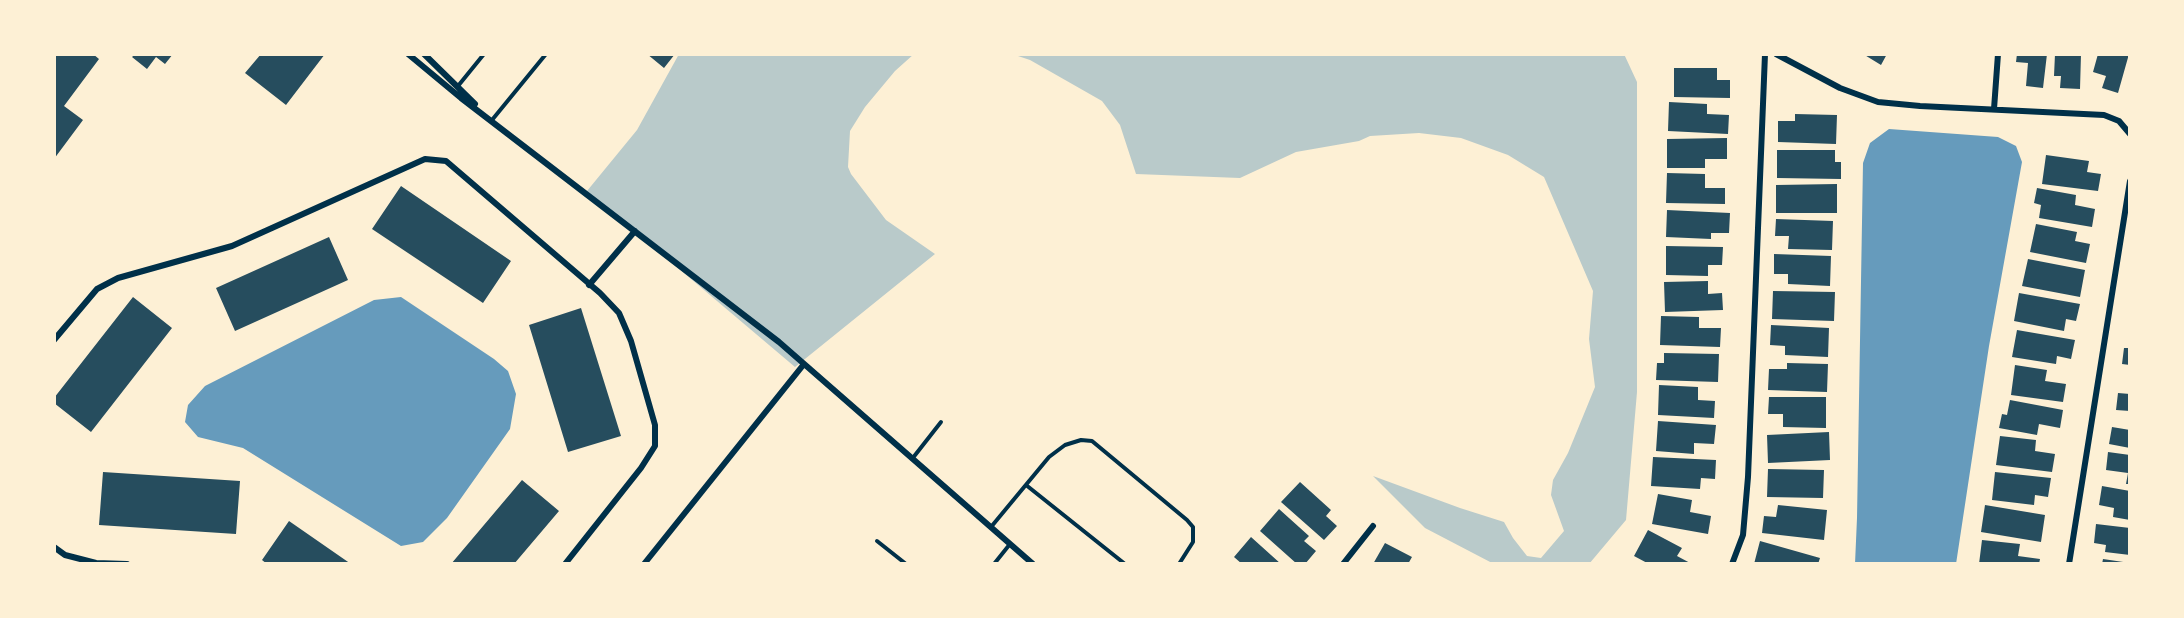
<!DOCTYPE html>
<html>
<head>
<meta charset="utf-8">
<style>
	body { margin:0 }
	#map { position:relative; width:2184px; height:618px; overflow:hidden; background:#fdf0d5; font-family:Rubik,sans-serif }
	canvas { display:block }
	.frame { position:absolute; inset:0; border:56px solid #fdf0d5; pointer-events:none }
</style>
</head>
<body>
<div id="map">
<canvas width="2184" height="618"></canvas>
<div class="frame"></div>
</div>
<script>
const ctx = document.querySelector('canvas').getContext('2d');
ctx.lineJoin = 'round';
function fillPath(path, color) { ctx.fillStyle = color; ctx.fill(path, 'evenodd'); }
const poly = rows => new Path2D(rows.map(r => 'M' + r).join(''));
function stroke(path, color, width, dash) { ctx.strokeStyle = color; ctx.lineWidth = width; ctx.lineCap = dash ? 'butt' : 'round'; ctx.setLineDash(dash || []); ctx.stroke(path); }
fillPath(poly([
	[679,54,914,54,895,71,865,107,850,131,848,167,851,174,886,220,935,254,795,367,587,191,637,130],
	[1012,54,1624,54,1637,82,1637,392,1626,520,1589,564,1494,564,1425,528,1373,476,1460,508,1504,522,1513,538,1527,556,1541,558,1564,531,1551,495,1553,480,1568,453,1595,387,1589,339,1593,291,1544,177,1508,155,1461,138,1419,133,1370,136,1359,141,1296,152,1240,178,1136,174,1120,125,1102,101,1030,60]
]), '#b9caca');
fillPath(poly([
	[1889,129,1998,137,2016,146,2022,162,1989,346,1956,564,1855,564,1857,518,1863,163,1870,143],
	[401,297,494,359,508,371,516,394,510,429,447,518,423,542,401,546,243,448,198,437,185,422,188,405,205,386,374,300]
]), '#669bbc');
fillPath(poly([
	[54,54,93,54,99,59,64,106,83,120,54,159],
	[135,54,173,54,165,64,156,57,147,69,132,57],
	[261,54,325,54,286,105,245,73],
	[647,54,675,54,664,68],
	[1863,54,1887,54,1881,65],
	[2017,54,2047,54,2043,88,2026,86,2028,63,2016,62],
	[2055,54,2081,54,2080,89,2060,88,2061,76,2054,76],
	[2098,54,2129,54,2118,93,2102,88,2106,76,2093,72],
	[1674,68,1717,68,1717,80,1730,80,1730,98,1674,97],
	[1669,102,1707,104,1707,114,1729,115,1728,134,1668,131],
	[1795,114,1837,115,1836,144,1778,142,1778,121,1795,121],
	[1727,138,1727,159,1705,159,1705,168,1667,168,1667,139],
	[1777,150,1835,150,1835,162,1841,162,1841,179,1777,178],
	[2046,155,2089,161,2087,172,2101,174,2098,191,2042,184],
	[1667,173,1705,174,1705,188,1725,188,1725,204,1666,203],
	[1837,184,1837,213,1776,213,1776,185],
	[401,186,511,261,483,303,372,229],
	[2037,188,2076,195,2075,205,2095,209,2092,227,2039,218,2041,205,2034,203],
	[1667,210,1730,213,1729,233,1711,233,1711,239,1666,237],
	[1776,219,1833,221,1832,250,1788,249,1789,236,1775,236],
	[2036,224,2077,232,2075,241,2090,244,2086,263,2030,252],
	[329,237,348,280,235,331,216,288],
	[1666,246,1723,247,1722,265,1708,265,1708,276,1666,275],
	[1774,254,1831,256,1830,286,1788,284,1788,274,1774,274],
	[2028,259,2085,270,2080,297,2022,286],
	[1708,281,1708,294,1722,293,1723,310,1665,312,1664,282],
	[1773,291,1835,292,1834,321,1772,319],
	[2019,293,2080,304,2076,321,2066,319,2064,331,2014,321],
	[133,297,172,328,91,432,54,403,54,398],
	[581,308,621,436,568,452,529,325],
	[1661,316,1699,317,1699,328,1721,328,1720,347,1660,345],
	[1771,325,1829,328,1828,357,1785,355,1785,346,1770,345],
	[2017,330,2075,340,2071,359,2057,356,2056,364,2012,357],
	[2124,348,2130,348,2130,365,2122,364],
	[1664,353,1719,354,1718,382,1656,380,1657,363,1664,363],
	[1787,363,1828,364,1827,392,1768,390,1769,369,1787,369],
	[2015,365,2047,370,2045,381,2066,384,2063,402,2011,395],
	[1659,385,1698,387,1698,400,1715,401,1714,418,1658,415],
	[2118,393,2130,394,2130,411,2116,410],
	[1769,397,1826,397,1826,428,1783,427,1783,414,1768,414],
	[2010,400,2063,410,2060,428,2039,424,2037,435,1999,428,2002,414,2007,415],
	[1658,421,1716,425,1714,444,1694,443,1694,454,1656,451],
	[2112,427,2130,430,2130,448,2109,444],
	[1829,432,1830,460,1768,463,1767,435],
	[2000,436,2036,440,2035,451,2055,454,2052,472,1996,465],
	[2108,452,2130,455,2130,484,2126,484,2128,473,2106,470],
	[1653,457,1716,460,1715,479,1701,478,1700,489,1651,486],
	[1768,469,1824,470,1823,498,1767,497],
	[103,472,240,481,236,534,99,525],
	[1995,472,2051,478,2048,497,2035,495,2034,505,1992,500],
	[522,480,559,511,514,564,451,564],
	[1300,482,1331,510,1326,516,1337,526,1324,540,1281,502],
	[2102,486,2130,491,2130,520,2113,517,2114,508,2099,505],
	[1658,494,1692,500,1690,512,1711,516,1708,534,1652,524],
	[1778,505,1827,510,1824,540,1762,533,1764,516,1776,517],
	[1985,505,2045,515,2041,542,1981,532],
	[1279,509,1309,536,1304,541,1316,551,1305,564,1297,564,1260,531],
	[289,521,351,564,267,564,262,560],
	[2096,524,2130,528,2130,555,2105,552,2106,545,2094,543],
	[1648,530,1682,548,1677,556,1692,564,1649,564,1634,556],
	[1251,537,1281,564,1242,564,1234,557],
	[1982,540,2020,544,2018,556,2040,559,2039,564,1979,564],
	[1760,541,1820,558,1818,564,1754,564],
	[1385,543,1412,557,1408,564,1373,564],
	[2103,559,2130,563,2130,564,2102,564]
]), '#264d5e');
stroke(poly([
	[458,86,484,54],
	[492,120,546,54],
	[912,459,941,422],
	[1026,485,1125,564],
	[991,527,1049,457,1065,445,1081,440,1092,441,1187,520,1193,527,1193,542,1179,564],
	[877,541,906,564],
	[994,564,1010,544]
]), '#003049', 4);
stroke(poly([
	[408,54,461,98,779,342,1033,564],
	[424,54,475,104],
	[1776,54,1840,88,1878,102,1920,106,2104,115,2119,121,2130,134],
	[1994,109,1998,54],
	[589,285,635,231],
	[54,340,97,289,118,278,232,246,425,159,446,161,600,293,619,313,631,341,655,425,655,446,641,468,565,564],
	[54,547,65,555,96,563,127,564],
	[644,564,804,364],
	[1343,564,1373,526],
	[1732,564,1743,535,1748,477,1765,54],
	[2069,564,2130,181]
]), '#003049', 6);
</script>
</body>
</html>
